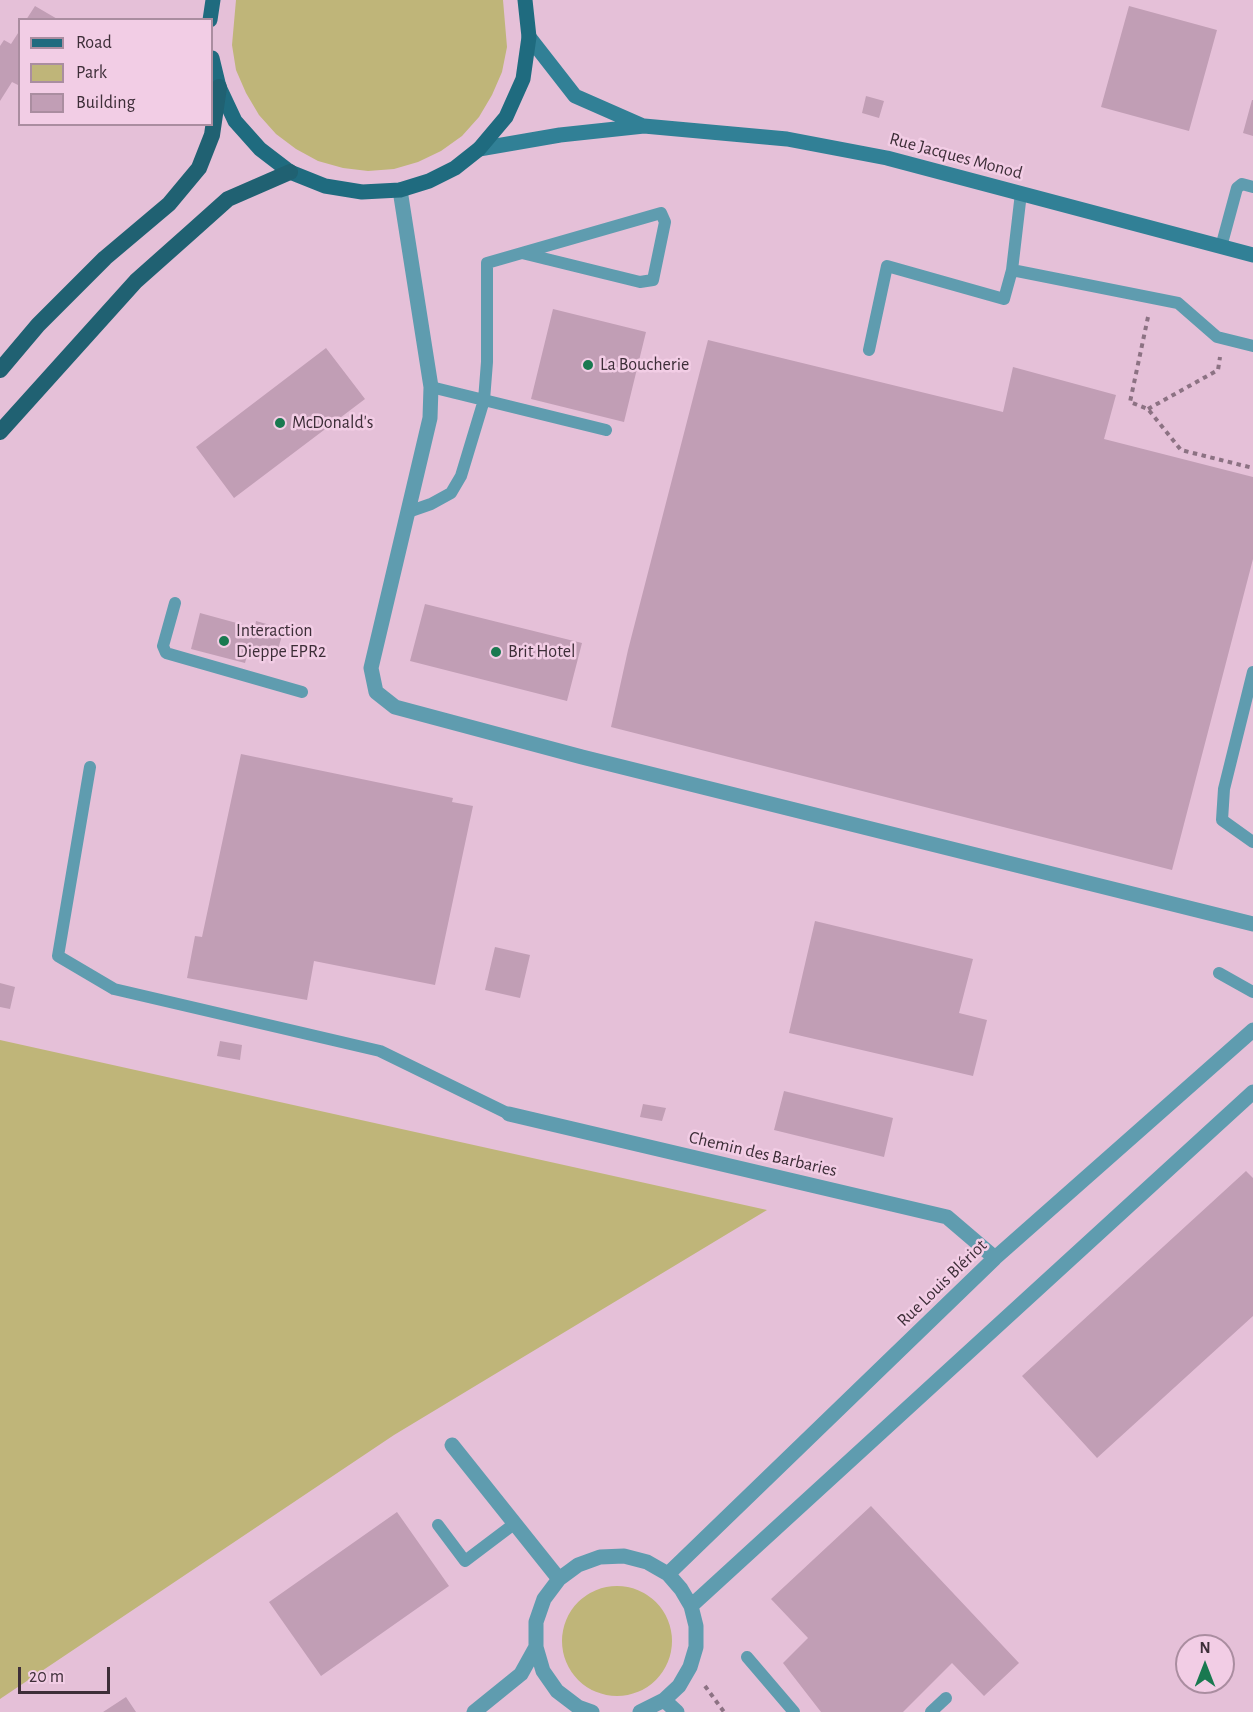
<!DOCTYPE html>
<html>
<head>
<meta charset="utf-8">
<style>
	body { margin:0 }
	#map { position:relative; width:1253px; height:1712px; overflow:hidden; background:#e5c0d8; font-family:"Alegreya Sans",sans-serif }
	canvas { display:block }
	.legend { position:absolute; left:18px; top:18px; width:195px; height:108px; box-sizing:border-box; background:#f2cde5; border:2px solid #aa8da0; margin:0; padding:8px 10px; list-style:none; font-size:18px; color:#3d2e38 }
	.legend li { display:flex; align-items:center; gap:12px; height:30px }
	.legend b { width:30px; border:2px solid #aa8da0 }
	.north { position:absolute; left:1175px; top:1634px; width:60px; height:60px; box-sizing:border-box; background:#f2cde5; border:2px solid #aa8da0; border-radius:50%; rotate:0deg; font-size:16px; font-weight:700; line-height:24px; text-align:center; color:#3d2e38 }
	.north::after { content:''; display:block; margin:auto; width:21px; height:27px; background:#197950; clip-path:polygon(50% 0,100% 100%,50% 72%,0 100%) }
	.scale { position:absolute; left:18px; top:1667px; width:92px; height:27px; box-sizing:border-box; border:3px solid #3d2e38; border-top:0; padding-left:8px; font-size:18px; line-height:21px; white-space:nowrap; color:#3d2e38; -webkit-text-stroke:4px #f2cde5; paint-order:stroke }
</style>
</head>
<body>
<div id="map">
<canvas width="1253" height="1712"></canvas>
<ul class="legend">
<li><b style="height:8px;background:#1f6b7f"></b>Road</li>
<li><b style="height:16px;background:#bfb579"></b>Park</li>
<li><b style="height:16px;background:#c19eb5"></b>Building</li>
</ul>
<div class="north">N</div>
<div class="scale">20 m</div>
</div>
<script>
const ctx = document.querySelector('canvas').getContext('2d');
ctx.lineJoin = 'round';
function fillPath(path, color) { ctx.fillStyle = color; ctx.fill(path, 'evenodd'); }
const poly = rows => new Path2D(rows.map(r => 'M' + r).join(''));
function stroke(path, color, width, dash) { ctx.strokeStyle = color; ctx.lineWidth = width; ctx.lineCap = dash ? 'butt' : 'round'; ctx.setLineDash(dash || []); ctx.stroke(path); }
function write(font, color, halo, rows, align = 'center') {
  ctx.font = font + ' "Alegreya Sans",sans-serif'; ctx.lineWidth = 5; ctx.setLineDash([]); ctx.textBaseline = 'middle'; ctx.strokeStyle = halo; ctx.fillStyle = color; for (const [text, x, y, turn = 0] of rows) {
    ctx.save(); ctx.translate(x, y); ctx.rotate((+turn || 0) * Math.PI / 180); ctx.textAlign = isNaN(turn) ? turn : align; if (halo) ctx.strokeText(text, 0, 0); ctx.fillText(text, 0, 0); ctx.restore();
  }
}
fillPath(poly([
	[236,0,503,0,507,47,502,72,492,95,479,117,462,136,441,151,418,162,394,169,368,171,343,168,318,161,296,149,276,134,259,115,246,93,236,70,232,45],
	[0,1040,767,1210,394,1435,0,1699],
	'562 1641a55 55 0 1 1 110 0a55 55 0 1 1-110 0Z'
]), '#bfb579');
fillPath(poly([
	[35,6,59,20,26,20],
	[1129,6,1217,30,1189,131,1101,107],
	[20,30,20,86,12,82,0,101,0,46,4,40,11,44],
	[866,96,884,101,879,118,862,113],
	[1252,100,1253,100,1253,136,1243,133],
	[553,309,646,332,624,422,531,399],
	[708,340,1003,412,1013,367,1116,395,1104,439,1253,477,1253,559,1172,870,611,727,628,650],
	[326,348,365,399,234,498,196,447],
	[425,604,582,643,567,701,410,661],
	[200,613,255,628,256,621,284,629,275,659,248,652,245,663,191,649],
	[241,754,453,798,452,802,473,806,435,985,314,961,307,1000,187,978,195,936,202,937],
	[815,921,973,959,959,1013,987,1020,973,1076,789,1033],
	[495,947,530,955,520,998,485,990],
	[0,983,15,987,10,1009,0,1007],
	[220,1041,242,1045,240,1060,217,1056],
	[784,1091,893,1118,884,1157,774,1130],
	[643,1104,666,1108,662,1121,640,1117],
	[1246,1171,1253,1178,1253,1316,1097,1458,1022,1376],
	[871,1506,1019,1663,984,1696,952,1663,903,1712,821,1712,783,1663,808,1638,771,1599],
	[397,1512,449,1586,321,1676,269,1602],
	[126,1697,136,1712,103,1712]
]), '#c19eb5');
stroke(poly([
	[1148,317,1130,402,1148,409,1181,450,1253,468],
	[1148,409,1218,370,1220,357],
	[705,1686,724,1712]
]), '#8c7283', 4, [4.5, 4.5]);
stroke(poly([
	[1021,193,1012,270,1178,303,1217,337,1253,346],
	[1221,247,1237,188,1242,184,1253,187],
	[869,350,887,266,1004,299,1012,270],
	[431,387,606,430],
	[408,512,431,504,451,493,461,476,484,400,487,362,487,263,661,213,665,222,653,280,640,282,522,253],
	[175,603,163,646,166,653,302,692],
	[1253,672,1224,789,1222,820,1253,842],
	[90,767,58,956,114,989,380,1051,509,1114],
	[1219,973,1253,992],
	[438,1525,465,1561,514,1524],
	[747,1657,794,1712],
	[931,1712,946,1698]
]), '#5f9caf', 12);
stroke(poly([
	[400,190,431,387,430,418,371,668,376,692,395,707,582,757,1253,924],
	[509,1114,947,1217,995,1258],
	[452,1445,559,1579],
	[668,1574,995,1258,1253,1030],
	[691,1606,1253,1092],
	[664,1700,677,1712],
	[474,1712,521,1674,536,1647],
	[592,1712,578,1707,557,1691,543,1671,536,1647,536,1622,544,1599,559,1579,578,1565,600,1557,624,1556,647,1562,668,1574,681,1589,691,1606,696,1626,696,1647,690,1667,679,1686,664,1700,640,1712]
]), '#5f9caf', 15);
stroke(poly([
	[529,37,575,96,641,125],
	[479,149,560,135,644,126,787,139,887,158,1253,255]
]), '#318096', 15);
stroke(poly([
	[210,20,213,0],
	[212,58,219,87,235,121,260,149,290,172,325,186,362,192,400,190,429,181,455,168,479,149,506,117,523,79,529,37,525,0]
]), '#1f6b7f', 15);
stroke(poly([
	[0,370,38,325,105,258,169,204,199,168,212,135,219,87],
	[0,432,136,281,190,233,228,199,290,172]
]), '#206172', 16);
for (const [x, y, r, color] of [
	[588,365,6,"#197950"],
	[280,423,6,"#197950"],
	[224,641,6,"#197950"],
	[496,652,6,"#197950"]
]) { const dot = new Path2D(); dot.arc(x, y, r, 0, 2 * Math.PI); ctx.fillStyle = color; ctx.fill(dot); stroke(dot, '#f2cde5', 2); }
write('18px', '#3d2e38', '#f2cde5', [
	["Rue Jacques Monod",956,156,15],
	["Chemin des Barbaries",763,1154,13],
	["Rue Louis Blériot",942,1283,-44]
]);
write('18px', '#3d2e38', '#f2cde5', [
	["La Boucherie",600,365],
	["McDonald's",292,423],
	["Interaction",236,631],
	["Dieppe EPR2",236,652],
	["Brit Hotel",508,652]
], 'left');
</script>
</body>
</html>
